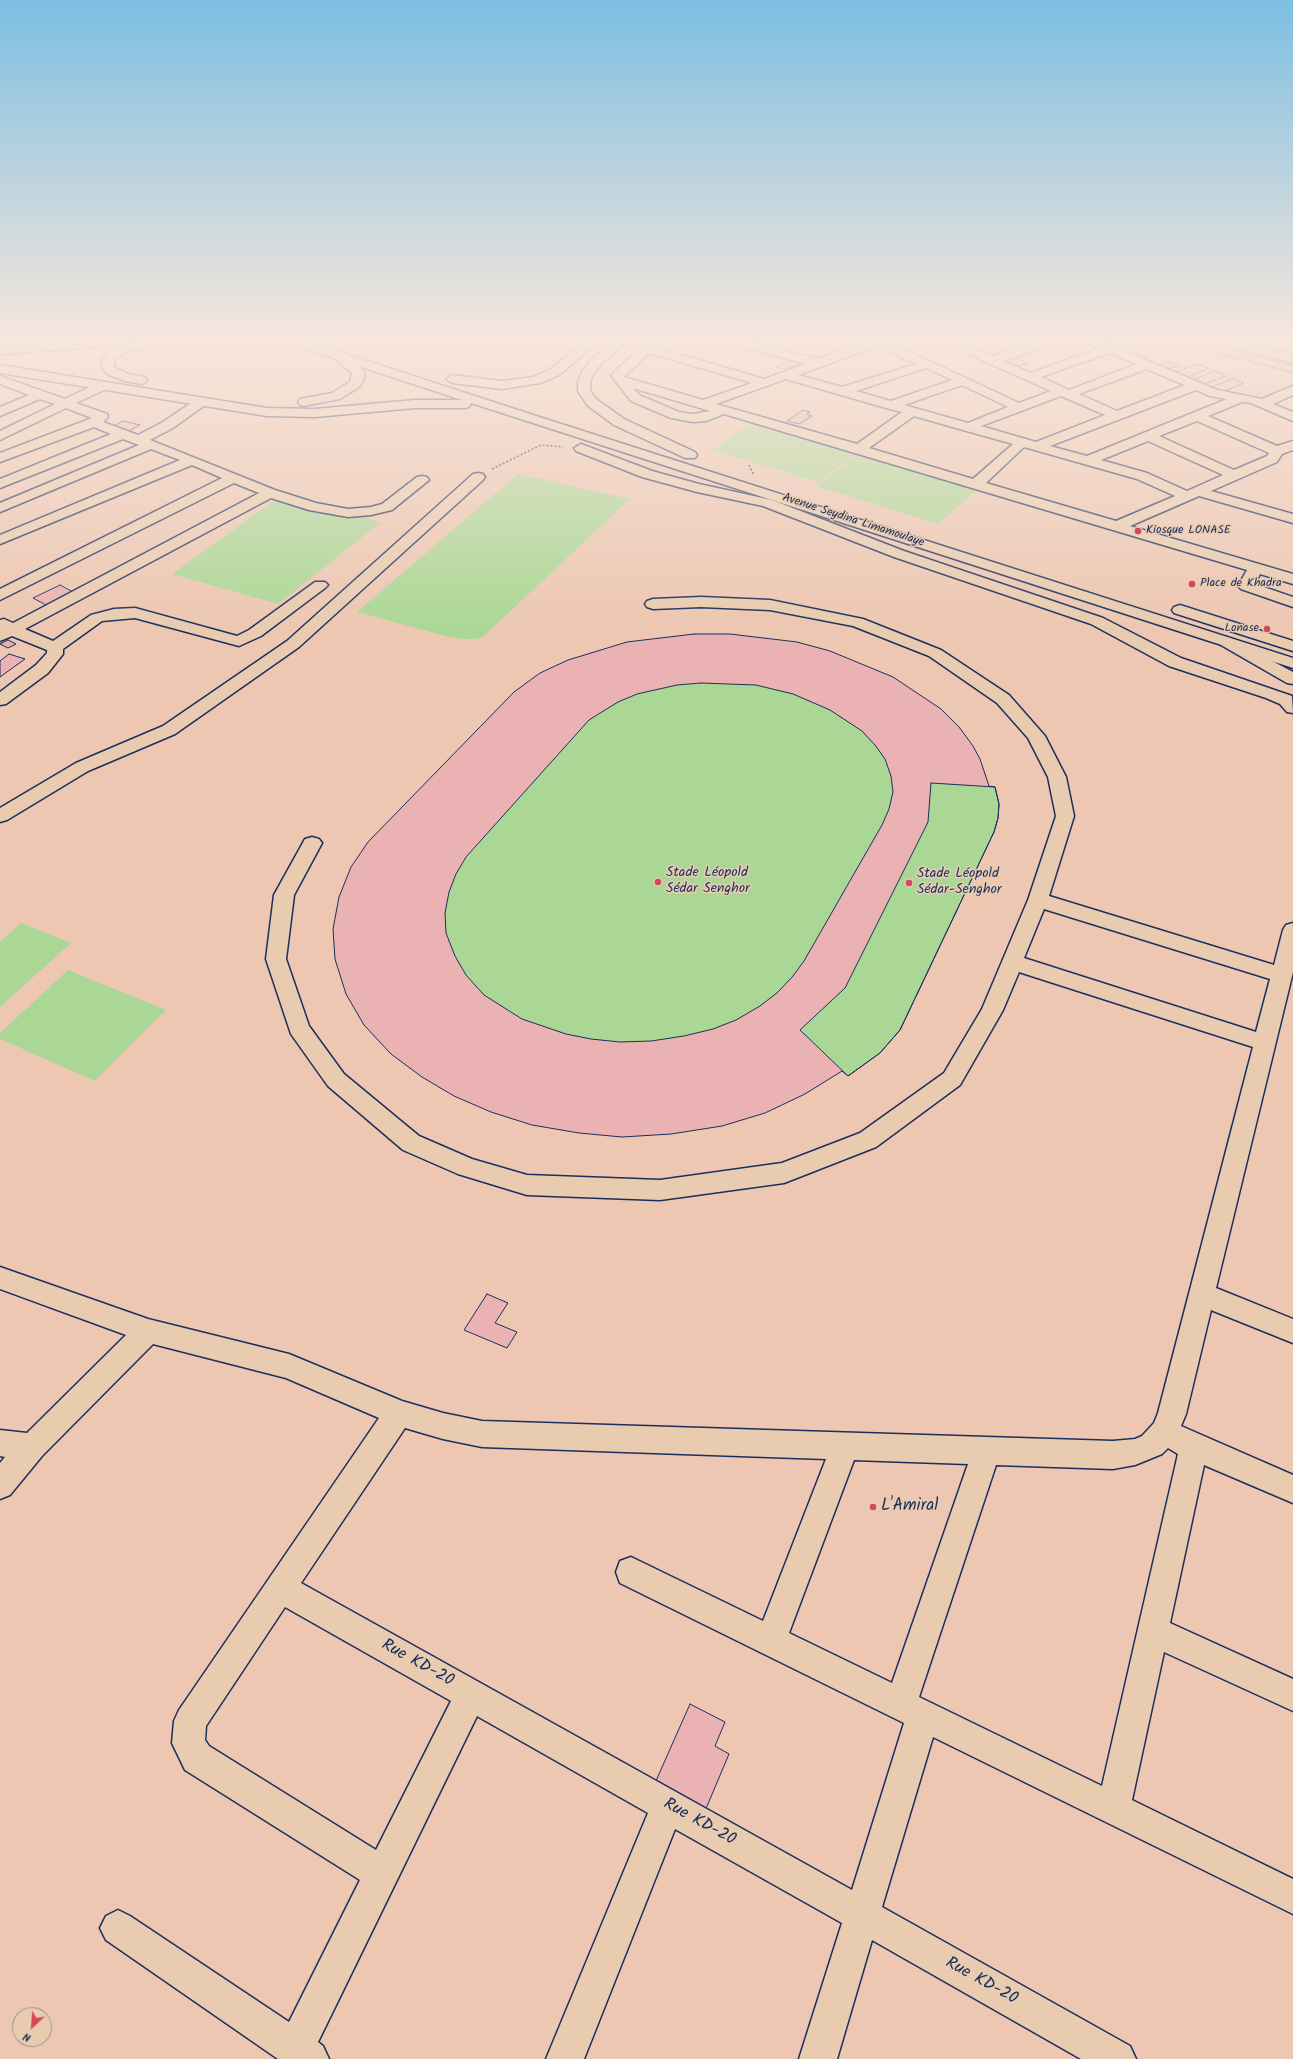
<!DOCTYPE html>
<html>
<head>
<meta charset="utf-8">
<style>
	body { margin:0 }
	#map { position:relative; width:1293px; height:2059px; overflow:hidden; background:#edc7b2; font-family:Kalam,sans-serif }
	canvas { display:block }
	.north { position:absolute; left:12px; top:2007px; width:40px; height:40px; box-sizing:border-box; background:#e9ccb0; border:1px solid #978d8f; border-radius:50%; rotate:206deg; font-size:11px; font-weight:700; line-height:16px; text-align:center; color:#1b2f5e }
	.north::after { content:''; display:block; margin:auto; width:14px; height:18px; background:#d1495b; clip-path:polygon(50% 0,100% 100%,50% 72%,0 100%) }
</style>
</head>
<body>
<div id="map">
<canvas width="1293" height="2059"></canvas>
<div class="north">N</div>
</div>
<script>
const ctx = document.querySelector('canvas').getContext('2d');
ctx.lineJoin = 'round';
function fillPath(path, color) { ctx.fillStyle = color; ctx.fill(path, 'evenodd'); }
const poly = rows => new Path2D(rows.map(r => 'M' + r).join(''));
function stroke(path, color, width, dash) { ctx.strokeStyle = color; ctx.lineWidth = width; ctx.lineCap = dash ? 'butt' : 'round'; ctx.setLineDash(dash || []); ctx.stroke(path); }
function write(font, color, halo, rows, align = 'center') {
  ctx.font = font + ' Kalam,sans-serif'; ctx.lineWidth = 3; ctx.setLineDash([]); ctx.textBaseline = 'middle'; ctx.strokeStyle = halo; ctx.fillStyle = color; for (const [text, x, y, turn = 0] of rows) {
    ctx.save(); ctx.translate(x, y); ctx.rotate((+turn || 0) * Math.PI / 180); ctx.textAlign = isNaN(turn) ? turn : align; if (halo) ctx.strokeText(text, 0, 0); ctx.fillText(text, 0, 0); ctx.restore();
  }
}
fillPath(poly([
	[1133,342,1227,342,1293,360,1293,388,1260,402,1216,392,1115,349]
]), '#e4bbaf');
fillPath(poly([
	[753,422,857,453,818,482,712,450],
	[859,453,978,489,938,524,816,486],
	[518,474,630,499,485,635,477,639,461,639,450,637,357,612],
	[279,497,381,522,278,604,172,574],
	[694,634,730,634,797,642,830,651,893,677,941,709,959,727,973,746,980,759,989,786,995,787,999,804,994,832,900,1030,880,1053,848,1076,842,1071,805,1094,765,1113,722,1126,671,1134,622,1137,579,1133,532,1125,491,1112,454,1096,364,1025,346,994,335,959,568,660,627,642],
	[21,923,71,943,0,1007,0,942],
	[68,970,166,1010,95,1081,0,1039,0,1033]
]), '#abd796');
const building = poly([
	[1132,344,1138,346,1125,351,1120,348,1132,344],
	[1216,345,1247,353,1240,359,1209,351,1216,345],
	[1254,356,1293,366,1293,373,1248,361,1254,356],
	[1013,357,1028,363,1015,367,1000,361,1013,357],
	[790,359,805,363,786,369,776,367,790,359],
	[1168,362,1178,366,1168,369,1158,365,1168,362],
	[1198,364,1209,368,1188,377,1176,372,1198,364],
	[1215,371,1226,376,1205,384,1193,380,1215,371],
	[1233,379,1244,383,1223,392,1211,387,1233,379],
	[803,410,810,412,807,414,812,416,799,424,787,421,803,410],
	[123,421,140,425,129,431,112,427,123,421],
	[60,585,73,592,46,605,33,598,60,585],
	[694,634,730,634,797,642,830,651,893,677,941,709,959,727,973,746,980,759,989,786,995,787,999,804,998,818,994,832,900,1030,880,1053,848,1076,842,1071,805,1094,765,1113,722,1126,671,1134,622,1137,579,1133,532,1125,491,1112,454,1096,422,1077,391,1054,364,1025,346,994,335,959,333,929,339,897,351,867,368,842,514,692,540,673,568,660,627,642,694,634],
	[701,683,756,685,793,694,830,710,862,731,875,745,885,759,891,776,893,792,889,809,882,825,804,961,793,976,778,992,760,1006,736,1020,713,1029,684,1036,651,1041,620,1042,591,1039,566,1034,522,1019,484,995,466,975,455,956,446,933,445,913,449,892,456,874,466,857,589,720,618,702,637,694,677,685,701,683],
	[8,640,16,644,8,648,0,644,8,640],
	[9,654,25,659,0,677,0,661,9,654],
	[931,783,995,787,999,804,998,818,994,832,900,1030,880,1053,848,1076,800,1030,845,988,928,822,931,783],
	[487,1294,508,1303,495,1323,517,1332,507,1348,464,1330,487,1294],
	[690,1704,725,1722,715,1746,729,1754,705,1811,655,1783,690,1704]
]);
fillPath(building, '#eab2b3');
stroke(building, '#1b2f5e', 1);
const minor = poly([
	[20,342,66,342,60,346,0,351,0,343,20,342],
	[646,342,659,342,655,347,764,379,806,364,734,345,732,342,751,342,818,359,866,342,889,342,1019,403,1051,391,948,345,946,342,961,342,993,356,1036,342,1053,342,1051,345,1003,361,1031,373,1099,348,1090,345,1088,342,1104,342,1110,344,1117,342,1123,346,1120,349,1217,390,1262,399,1293,386,1293,395,1273,404,1293,412,1293,421,1251,403,1242,402,1208,416,1277,446,1293,441,1293,450,1282,454,1277,462,1211,491,1293,514,1293,523,1199,496,1130,526,1293,574,1293,584,1260,574,1255,584,1293,597,1293,607,1241,589,1238,586,1247,570,724,414,706,421,693,422,671,418,631,401,611,375,646,342],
	[878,346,916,364,842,387,798,375,878,346],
	[649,353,752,383,703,400,624,377,649,353],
	[1109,353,1137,364,1069,390,1041,377,1109,353],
	[926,368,952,380,891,401,856,391,926,368],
	[1147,369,1185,385,1117,411,1079,394,1147,369],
	[786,379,886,408,902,412,857,444,716,404,786,379],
	[962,385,1008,407,968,423,904,405,962,385],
	[633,388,710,411,693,414,679,412,639,395,633,388],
	[1196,390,1210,396,1227,399,1087,456,1050,446,1196,390],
	[1061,396,1105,415,1036,442,981,426,1061,396],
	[914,416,963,430,1013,444,973,479,869,448,914,416],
	[1197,421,1269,453,1267,456,1234,470,1159,436,1197,421],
	[1148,441,1223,475,1187,491,1147,473,1101,460,1148,441],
	[1024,447,1137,479,1175,496,1116,521,986,483,1024,447],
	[1226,342,1244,342,1293,355,1293,363,1228,345,1226,342],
	[0,376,65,399,98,383,106,383,108,386,106,389,76,403,107,414,108,417,103,422,138,435,163,422,197,399,205,399,207,402,205,405,173,428,150,440,275,490,316,503,348,509,371,507,382,504,417,477,422,476,427,477,429,480,392,510,371,515,348,517,309,510,271,498,25,629,53,641,91,615,114,609,135,608,237,636,249,630,315,582,325,582,328,585,325,588,261,636,239,646,135,618,102,621,63,649,63,654,48,673,6,704,0,705,0,692,36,665,47,653,47,650,12,636,0,641,0,620,4,619,13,623,259,493,234,483,0,600,0,589,222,478,192,465,0,544,0,535,180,460,151,449,0,512,0,503,139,445,123,439,0,488,0,479,111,434,94,427,0,462,0,453,92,418,66,408,0,440,0,431,55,404,40,399,0,416,0,407,29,395,0,384,0,376],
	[581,444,652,471,699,484,772,500,904,551,1103,618,1181,658,1292,696,1293,713,1287,712,1280,704,1266,698,1169,666,1091,624,894,557,763,506,697,492,642,477,576,451,574,448,581,444],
	[478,473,483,474,485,477,483,480,299,647,175,734,88,771,7,820,0,822,0,808,76,763,163,726,287,641,473,474,478,473],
	[701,597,770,600,863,619,941,650,1009,695,1045,736,1066,777,1074,816,1049,896,1274,965,1283,930,1286,925,1293,923,1293,972,1216,1288,1293,1319,1293,1343,1211,1310,1186,1414,1181,1426,1293,1475,1293,1503,1204,1465,1170,1623,1293,1679,1293,1711,1164,1652,1132,1800,1293,1879,1293,1914,933,1737,882,1907,1130,2046,1136,2059,1081,2059,872,1940,837,2059,799,2059,842,1923,675,1829,584,2059,546,2059,648,1813,477,1716,318,2042,323,2046,329,2059,278,2059,106,1940,100,1928,106,1916,118,1910,130,1916,289,2022,360,1880,185,1770,172,1743,174,1721,179,1710,379,1418,286,1378,153,1344,42,1456,10,1495,0,1499,0,1463,5,1457,0,1456,0,1430,27,1433,126,1335,0,1289,0,1267,148,1319,289,1354,402,1401,443,1413,482,1421,1113,1441,1135,1439,1142,1436,1154,1423,1158,1413,1253,1047,1019,972,1003,1010,960,1085,876,1147,784,1183,660,1200,527,1195,458,1174,403,1150,328,1086,291,1034,266,959,274,895,305,839,312,837,319,839,322,843,294,895,286,959,309,1026,344,1074,419,1136,472,1159,527,1175,660,1180,782,1163,860,1133,944,1073,982,1009,1028,900,1056,816,1048,777,1028,738,997,703,929,656,853,626,770,610,701,607,653,609,647,607,645,604,647,601,653,599,701,597],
	[1044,909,1270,979,1256,1032,1024,958,1044,909],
	[405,1428,443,1439,482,1447,826,1459,763,1621,631,1557,620,1561,616,1572,620,1583,904,1723,852,1890,301,1583,405,1428],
	[1168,1448,1178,1454,1102,1786,919,1697,996,1465,1113,1469,1135,1465,1162,1454,1168,1448],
	[854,1460,968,1464,892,1683,789,1633,854,1460],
	[285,1607,451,1701,376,1850,209,1746,205,1740,206,1726,285,1607],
	[1227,637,1293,672,1293,684,1287,683,1221,645,1219,642,1221,639,1227,637]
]);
const major = poly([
	[68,342,123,342,117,346,0,354,0,346,68,342]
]);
const highway = poly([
	[139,342,159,342,157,345,127,352,115,358,114,367,128,374,145,377,147,380,145,383,141,384,125,381,107,374,102,367,102,360,106,353,119,346,139,342],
	[292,342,309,342,530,414,1293,658,1293,668,471,403,469,407,465,408,415,408,315,417,267,416,0,373,0,365,267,408,315,409,415,400,462,400,358,366,364,372,364,379,359,387,340,399,304,406,300,405,298,402,300,399,332,393,350,382,352,373,334,358,294,345,292,342],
	[585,342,598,342,559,375,540,383,502,389,452,383,446,379,452,375,502,381,533,377,551,369,585,342],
	[613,342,626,342,602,363,594,373,590,382,590,391,596,399,624,419,695,452,697,455,695,458,685,458,614,425,587,405,578,391,578,382,582,372,594,357,613,342],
	[1180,605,1293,641,1293,651,1174,613,1172,610,1174,607,1180,605]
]);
stroke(minor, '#1b2f5e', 3);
stroke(major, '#1b2f5e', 3);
stroke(highway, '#1b2f5e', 3);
stroke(poly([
	[749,465,754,475],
	[492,469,541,445,563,447]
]), '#1b2f5e', 1.5, [2, 2]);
fillPath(minor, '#e9ccb0');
fillPath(major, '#e9ccb0');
fillPath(highway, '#e9ccb0');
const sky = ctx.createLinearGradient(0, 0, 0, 630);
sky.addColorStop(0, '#7dbfe2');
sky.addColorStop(0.54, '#f7e6dc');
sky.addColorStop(1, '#f7e6dc00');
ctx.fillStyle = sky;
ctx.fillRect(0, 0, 1293, 630);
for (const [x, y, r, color] of [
	[1138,531,4,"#d1495b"],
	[1192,584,4,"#d1495b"],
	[1267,629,4,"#d1495b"],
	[658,882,4,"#d1495b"],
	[909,883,4,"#d1495b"],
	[873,1507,4,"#d1495b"]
]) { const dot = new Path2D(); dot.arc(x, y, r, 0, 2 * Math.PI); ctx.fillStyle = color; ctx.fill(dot); stroke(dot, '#e9ccb0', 1.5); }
write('12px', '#1b2f5e', '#e9ccb0', [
	["Avenue Seydina Limamoulaye",853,521,18]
]);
write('12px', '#1b2f5e', '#e9ccb0', [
	["Kiosque LONASE",1146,531],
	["Place de Khadra",1200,584],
	["Lonase",1259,629,"right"]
], 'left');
write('14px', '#1b2f5e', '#e9ccb0', [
	["Stade Léopold",666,874],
	["Sédar Senghor",666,890],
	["Stade Léopold",917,875],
	["Sédar-Senghor",917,891]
], 'left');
write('17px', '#1b2f5e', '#e9ccb0', [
	["L'Amiral",881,1507]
], 'left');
write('17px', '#1b2f5e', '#e9ccb0', [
	["Rue KD-20",417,1664,29],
	["Rue KD-20",699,1823,29],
	["Rue KD-20",981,1982,29]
]);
</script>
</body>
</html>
